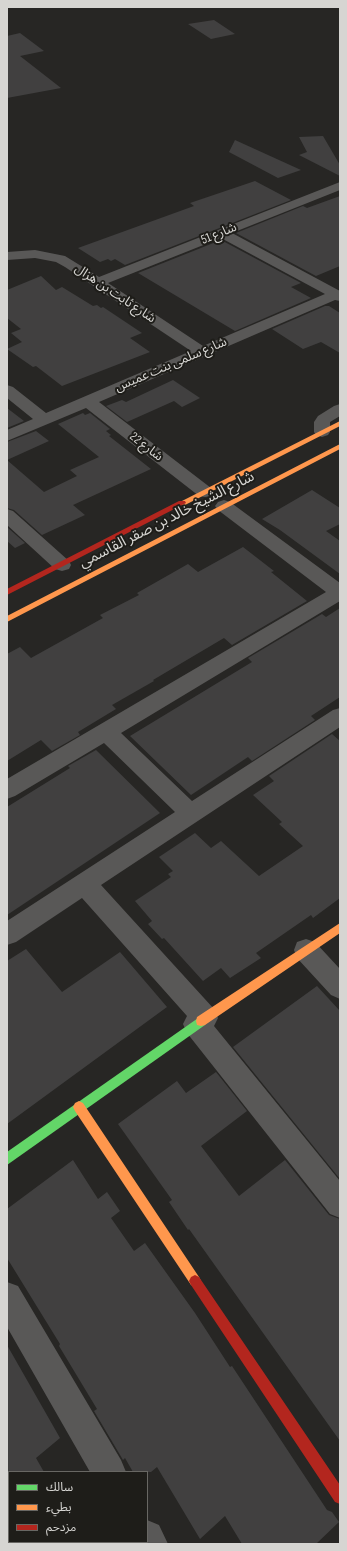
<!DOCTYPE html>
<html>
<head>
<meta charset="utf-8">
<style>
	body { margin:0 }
	#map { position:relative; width:347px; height:1551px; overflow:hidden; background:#272624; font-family:"Sofia Sans Condensed","Noto Sans Arabic",sans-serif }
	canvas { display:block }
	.frame { position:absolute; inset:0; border:8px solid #d6d5d2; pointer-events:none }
	.legend { position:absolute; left:8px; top:1471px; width:140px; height:72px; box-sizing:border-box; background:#1e1d19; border:1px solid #686763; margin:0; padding:5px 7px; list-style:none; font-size:12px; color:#d6d5d2 }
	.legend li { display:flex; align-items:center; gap:8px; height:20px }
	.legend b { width:20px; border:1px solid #686763 }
</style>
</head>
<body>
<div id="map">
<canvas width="347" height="1551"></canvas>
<div class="frame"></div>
<ul class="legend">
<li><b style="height:5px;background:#63d668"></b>سالك</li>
<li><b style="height:5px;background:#ff974d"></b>بطيء</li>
<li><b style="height:5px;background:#b3261e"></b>مزدحم</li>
</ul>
</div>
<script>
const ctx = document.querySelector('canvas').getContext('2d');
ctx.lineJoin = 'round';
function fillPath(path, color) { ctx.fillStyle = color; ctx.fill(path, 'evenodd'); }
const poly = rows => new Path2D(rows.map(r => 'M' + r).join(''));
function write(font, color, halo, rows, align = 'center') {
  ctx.font = font + ' "Sofia Sans Condensed","Noto Sans Arabic",sans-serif'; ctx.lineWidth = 4; ctx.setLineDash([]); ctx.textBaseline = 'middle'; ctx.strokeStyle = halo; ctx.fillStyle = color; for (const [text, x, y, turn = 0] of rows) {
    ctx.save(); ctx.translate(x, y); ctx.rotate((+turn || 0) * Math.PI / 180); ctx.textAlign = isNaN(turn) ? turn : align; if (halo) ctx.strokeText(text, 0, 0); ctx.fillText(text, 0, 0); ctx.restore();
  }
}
fillPath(poly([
	[214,20,235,34,211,39,188,24],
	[20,33,44,51,20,56,61,88,7,98,7,36],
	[323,136,340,165,340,176,299,155,307,152,299,137],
	[235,140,301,170,278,178,229,152],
	[255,181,291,200,125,265,115,259,111,261,108,259,100,262,78,248,194,206,190,203],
	[340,196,340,266,316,276,236,233,303,206,307,208],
	[221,240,301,283,291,287,311,298,235,331,138,273],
	[41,276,56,290,62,287,93,306,97,305,101,308,103,307,142,333,130,338,150,352,62,386,36,366,33,367,7,349,22,342,11,333,21,329,7,318,7,290],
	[325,306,329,306,340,313,340,353,321,342,303,349,272,329],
	[173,380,200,398,182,407,174,401,127,422,106,406,122,400,126,402],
	[7,408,24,421,7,428],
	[83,413,85,415,90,413,110,429,106,431,111,435,109,436,151,469,73,505,85,515,42,535,14,510,7,508,7,442,36,431,49,441,7,460,44,492,77,476,70,470,99,457,58,424],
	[312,490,340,508,340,524,326,531,340,541,340,574,280,530,262,519],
	[7,527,25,543,15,548,7,541],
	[243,547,274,571,271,572,307,601,232,645,224,638,153,680,154,681,112,705,116,709,78,732,80,735,52,751,41,740,7,761,7,654,20,647,31,658,103,618,100,615,139,595,137,593,188,564,198,572],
	[340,608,340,697,311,716,315,720,252,761,248,757,191,795,130,736,252,662,248,658,322,614,326,617],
	[332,734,340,741,340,898,313,918,311,915,256,953,261,958,230,978,221,968,203,981,164,938,162,939,148,924,152,921,135,901,171,877,168,874,173,871,159,857,195,833,211,848,221,841,259,876,303,846,279,824,282,822,253,795,274,781,269,776],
	[96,750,160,813,7,915,7,807,70,768,68,766],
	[26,949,62,992,120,952,167,1007,7,1124,7,961],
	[317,986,340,1011,340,1179,233,1047],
	[216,1072,247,1111,201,1146,239,1196,285,1160,329,1215,340,1219,340,1441,189,1229,188,1230,169,1202,172,1200,118,1124,177,1081,186,1093],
	[73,1160,98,1199,107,1192,120,1211,111,1218,134,1251,145,1243,195,1313,230,1367,232,1366,327,1510,332,1512,339,1522,316,1544,242,1544,225,1516,200,1539,157,1467,151,1472,133,1472,125,1458,123,1460,94,1411,97,1409,59,1346,60,1344,7,1258,7,1209],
	[7,1345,60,1438,36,1458,44,1472,7,1472]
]), '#414040');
fillPath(poly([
	[340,182,340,190,232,233,340,291,340,301,335,300,99,402,211,488,214,492,211,496,205,497,199,496,86,408,7,441,7,430,33,419,7,398,7,385,13,387,46,413,191,351,65,267,56,262,35,258,7,260,7,252,35,250,65,256,99,277,340,182],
	[221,238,325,294,203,346,108,283,221,238],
	[340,404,340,416,330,422,330,432,328,435,322,437,316,435,314,432,314,422,318,416,334,406,340,404],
	[224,500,230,502,340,583,340,601,121,733,192,801,333,710,340,708,340,727,101,885,214,1009,218,1018,214,1026,340,1181,340,1218,330,1214,187,1033,183,1024,187,1016,82,898,16,942,7,945,7,921,175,812,104,743,15,796,7,799,7,779,326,592,218,510,215,506,218,502,224,500],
	[7,509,13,511,69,561,71,565,69,569,62,571,55,569,7,525,7,509],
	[306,939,315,942,340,969,340,999,331,995,297,958,294,950,297,942,306,939],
	[7,1282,18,1286,121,1460,126,1472,90,1472,7,1327,7,1282],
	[147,1520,159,1525,168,1544,133,1544,132,1542,147,1542,147,1520]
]), '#595857');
fillPath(poly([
	[201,1016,205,1017,206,1021,205,1025,7,1165,7,1152,201,1016]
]), '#63d668');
fillPath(poly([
	[340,421,340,426,185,505,179,505,178,503,340,421],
	[340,444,340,449,7,622,7,616,340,444],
	[340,923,340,933,205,1025,201,1026,197,1025,196,1021,197,1017,340,923],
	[79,1101,83,1103,199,1277,201,1281,199,1285,195,1287,191,1285,75,1111,73,1107,75,1103,79,1101]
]), '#ff974d');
fillPath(poly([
	[179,501,185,501,186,503,7,595,7,589,179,501],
	[195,1275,199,1277,340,1485,340,1504,335,1502,191,1285,189,1281,191,1277,195,1275]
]), '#b3261e');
write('13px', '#d6d5d2', '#1e1d19', [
	["شارع 51",219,234,-22],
	["شارع ثابت بن هزال",115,294,34],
	["شارع سلمى بنت عميس",171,365,-23],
	["شارع 22",146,447,38]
]);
write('15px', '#d6d5d2', '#1e1d19', [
	["شارع الشيخ خالد بن صقر القاسمي",167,520,-27]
]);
</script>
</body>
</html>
